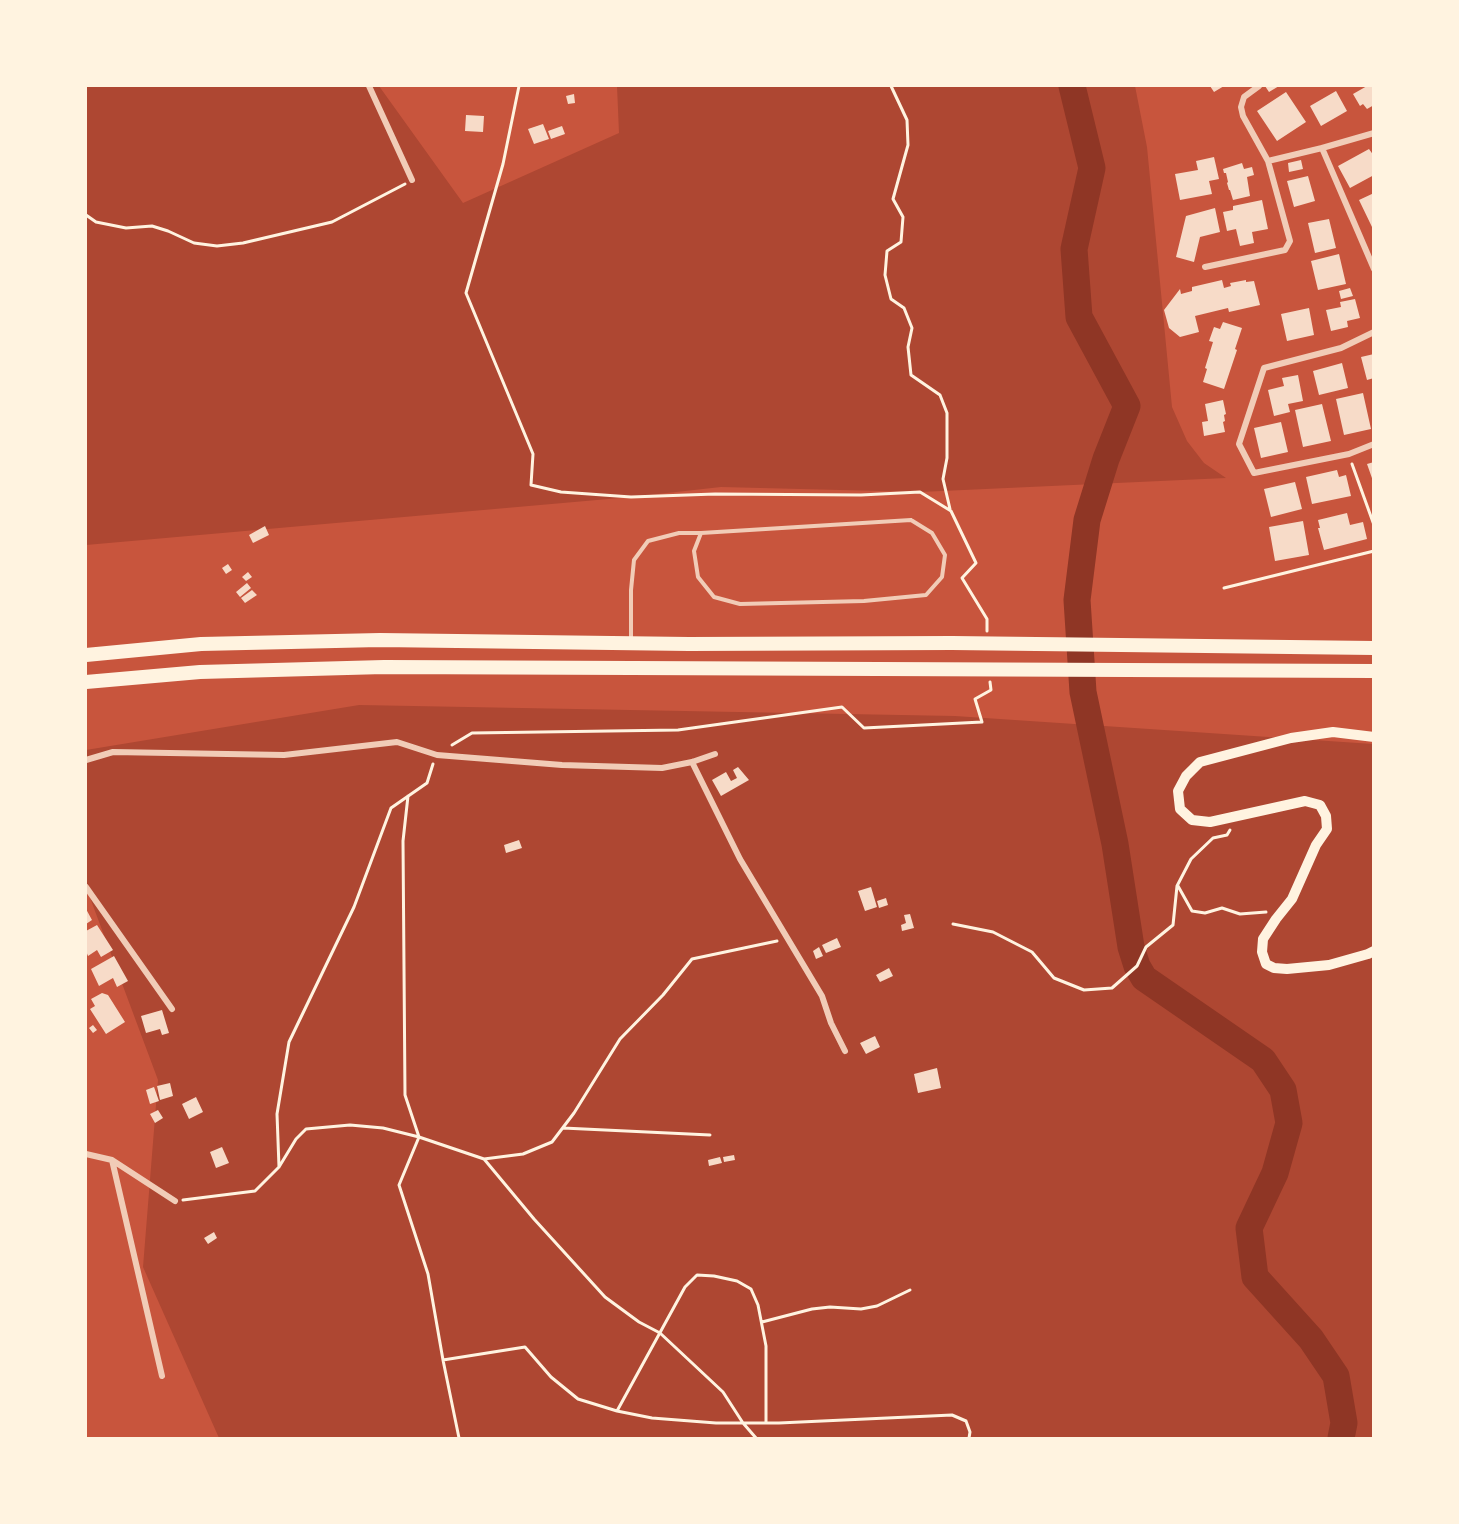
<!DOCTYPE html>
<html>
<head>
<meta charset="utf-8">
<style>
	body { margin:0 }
	#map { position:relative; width:1459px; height:1524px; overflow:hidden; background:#c8553d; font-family:"IBM Plex Sans",sans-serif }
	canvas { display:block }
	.frame { position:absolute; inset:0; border:87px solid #fff3e0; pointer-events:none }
</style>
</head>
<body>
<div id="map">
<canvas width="1459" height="1524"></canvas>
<div class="frame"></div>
</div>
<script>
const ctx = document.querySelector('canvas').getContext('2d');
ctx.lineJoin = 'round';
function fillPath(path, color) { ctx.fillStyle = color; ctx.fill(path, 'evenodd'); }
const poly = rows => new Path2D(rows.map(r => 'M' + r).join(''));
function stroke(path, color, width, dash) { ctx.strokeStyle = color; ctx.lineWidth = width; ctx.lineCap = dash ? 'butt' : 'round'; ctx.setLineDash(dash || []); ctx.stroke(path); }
fillPath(poly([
	[86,86,379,86,463,203,619,133,617,86,1135,86,1147,147,1172,407,1187,441,1204,463,1226,478,920,492,721,487,631,497,86,545],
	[359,705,955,716,1373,744,1373,1438,219,1438,143,1267,158,1080,89,895,86,878,86,750]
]), '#ae4732');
stroke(poly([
	[1072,86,1092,168,1074,249,1079,317,1127,406,1106,459,1087,520,1077,600,1083,692,1115,844,1131,947,1137,966,1144,978,1263,1060,1283,1090,1289,1123,1275,1173,1249,1228,1255,1277,1311,1339,1336,1376,1344,1423,1341,1438]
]), '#8f3625', 27);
fillPath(poly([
	[1210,86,1224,86,1214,92],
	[1265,86,1279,86,1269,92],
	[1367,86,1374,86,1374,105,1367,109,1363,104,1360,106,1353,94],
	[1336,91,1347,111,1321,126,1310,106],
	[1286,92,1306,122,1277,141,1257,111],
	[574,94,575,103,568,104,566,96],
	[466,115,484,116,483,132,465,131],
	[543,124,549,139,534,144,528,129],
	[562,126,565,134,551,139,548,131],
	[1369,149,1374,156,1374,175,1350,188,1338,166],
	[1214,157,1219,179,1209,181,1212,194,1180,200,1175,174,1198,170,1196,161],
	[1301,160,1303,169,1289,172,1288,163],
	[1242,163,1244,169,1252,167,1254,175,1247,177,1250,196,1233,200,1230,190,1229,190,1227,183,1228,182,1226,173,1224,173,1223,169],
	[1308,176,1315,201,1294,207,1287,181],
	[1374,193,1374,226,1372,227,1359,200],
	[1262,200,1268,229,1252,232,1254,243,1240,246,1236,229,1227,231,1223,212,1233,210,1233,206],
	[1215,208,1220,232,1200,237,1194,262,1176,257,1186,216],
	[1329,219,1336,248,1315,253,1308,223],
	[1339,254,1346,284,1318,290,1311,261],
	[1222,280,1224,288,1231,286,1230,283,1246,280,1246,282,1254,281,1260,305,1229,312,1228,308,1195,316,1199,332,1180,337,1169,328,1164,310,1180,289,1181,294,1192,291,1192,287],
	[1350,288,1353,296,1341,299,1339,291],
	[1355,299,1360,318,1347,321,1348,327,1331,331,1326,310,1341,307,1340,302],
	[1309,308,1314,335,1287,341,1281,314],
	[1223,322,1242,328,1235,349,1237,350,1224,389,1203,382,1207,369,1205,368,1213,342,1209,341,1214,327,1220,329],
	[1374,354,1374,378,1367,380,1361,357],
	[1342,363,1348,388,1319,395,1313,371],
	[1298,375,1303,401,1288,404,1290,412,1274,416,1268,390,1284,386,1282,378],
	[1363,393,1371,429,1344,435,1336,399],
	[1223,400,1226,414,1224,415,1225,421,1223,422,1225,432,1204,436,1202,422,1208,421,1205,404],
	[1322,404,1331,441,1303,447,1295,410],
	[1281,422,1288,452,1261,458,1254,428],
	[1374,462,1374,481,1373,481,1367,464],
	[1337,470,1339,477,1346,475,1351,496,1312,504,1306,477],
	[1295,482,1302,509,1271,517,1264,489],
	[1347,513,1350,525,1363,522,1367,539,1324,550,1318,528,1320,528,1318,520],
	[1303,521,1309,555,1275,561,1269,527],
	[265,526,269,535,253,543,249,535],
	[228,564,232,570,226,574,222,568],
	[248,572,252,577,246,581,242,577],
	[247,583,251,588,240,597,236,592],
	[252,590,257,595,245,603,241,598],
	[738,767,749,780,721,796,712,780,726,772,731,781,737,778,733,770],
	[519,840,522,848,506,853,504,845],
	[871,887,877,907,865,911,858,891],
	[886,898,888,905,879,908,877,901],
	[86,909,92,920,86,924],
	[910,914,914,928,902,931,901,925,906,923,904,915],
	[97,925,113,950,101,957,97,950,88,956,86,951,86,931],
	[837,938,841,947,826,953,822,945],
	[819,947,823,956,816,959,813,951],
	[114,956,128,981,117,987,113,978,99,986,91,969],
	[889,968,893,976,880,982,876,975],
	[102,993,108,995,125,1022,106,1034,90,1009,95,1006,91,999],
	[162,1010,169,1033,162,1035,160,1029,146,1033,141,1016],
	[93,1025,97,1030,93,1033,89,1028],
	[875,1036,880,1047,866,1054,860,1043],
	[937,1068,941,1088,918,1093,914,1074],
	[170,1083,173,1096,160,1100,157,1086],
	[154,1087,159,1101,150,1104,146,1090],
	[196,1097,203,1112,189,1119,182,1104],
	[158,1110,163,1118,155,1123,150,1114],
	[222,1147,229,1163,216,1168,210,1152],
	[734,1155,735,1160,724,1162,723,1157],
	[720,1157,722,1163,709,1166,708,1160],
	[214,1232,217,1238,208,1244,204,1238]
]), '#f7dbc8');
stroke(poly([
	[519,86,503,164,466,293,533,454,531,485,561,492,631,497,715,494,861,495,920,492,951,511,976,563,962,578,987,619,987,631],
	[891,86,907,120,908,145,893,199,903,217,901,242,887,251,885,275,891,299,904,308,912,328,908,347,911,375,940,395,947,413,947,458,943,479,950,509],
	[86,215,96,222,126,228,152,226,168,231,194,243,217,246,243,243,332,222,405,184],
	[1352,464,1374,525],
	[1224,588,1374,551],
	[452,745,472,733,678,730,842,707,864,728,982,722,975,699,991,690,990,682],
	[408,796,403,841,405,1095,419,1137,399,1185,428,1274,443,1360,459,1438],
	[1178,886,1192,911,1205,913,1222,908,1240,914,1266,912],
	[953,924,993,932,1032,952,1054,978,1084,990,1112,988,1137,966,1146,947,1173,925,1177,886,1191,859,1213,838,1227,835,1230,830],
	[563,1128,710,1135],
	[484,1159,534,1219,605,1297,639,1322,660,1333,723,1392,743,1423,756,1438],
	[279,1167,277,1114,289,1042,354,907,391,808,427,783,433,764],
	[183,1200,255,1191,279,1167,296,1139,306,1129,350,1125,383,1128,419,1137,484,1159,523,1154,552,1142,574,1113,620,1039,663,995,692,959,777,941],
	[762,1322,812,1309,830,1307,861,1309,877,1306,910,1290],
	[443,1360,525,1347,551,1377,578,1399,617,1411,652,1418,716,1423,779,1423,952,1415,966,1421,970,1432,969,1438],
	[617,1411,685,1287,697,1275,714,1276,737,1281,751,1289,758,1305,766,1346,766,1423]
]), '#fff3e0', 3);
stroke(poly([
	[911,520,932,533,945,555,942,577,926,595,864,601,740,604,714,597,698,577,694,551,701,533,911,520],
	[631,639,631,590,634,560,648,541,679,533,701,533]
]), '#f1ccb7', 4);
stroke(poly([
	[369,86,412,180],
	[1374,133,1322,148,1374,269],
	[1268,161,1322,148],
	[1205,267,1285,250,1290,241,1268,161,1243,116,1241,107,1244,97,1259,86],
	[1374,332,1341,348,1264,368,1239,444,1254,473,1349,454,1374,444],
	[86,760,113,752,284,755,397,742,437,755,562,765,662,768,692,762,715,754],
	[692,762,740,859,822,996,831,1023,845,1051],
	[86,887,172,1009],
	[86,1154,112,1160,175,1201],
	[112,1160,162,1376]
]), '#f1ccb7', 6);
stroke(poly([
	[1374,737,1333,732,1291,738,1200,762,1186,776,1178,791,1180,809,1192,820,1210,822,1305,801,1320,805,1326,816,1327,829,1316,845,1292,899,1276,919,1263,939,1262,952,1266,964,1274,968,1287,969,1329,965,1368,954,1374,951]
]), '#fff3e0', 10);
stroke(poly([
	[86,655,201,644,380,640,689,644,952,643,1374,648],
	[86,682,200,672,384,667,1374,671]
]), '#fff3e0', 14);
</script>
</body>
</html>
